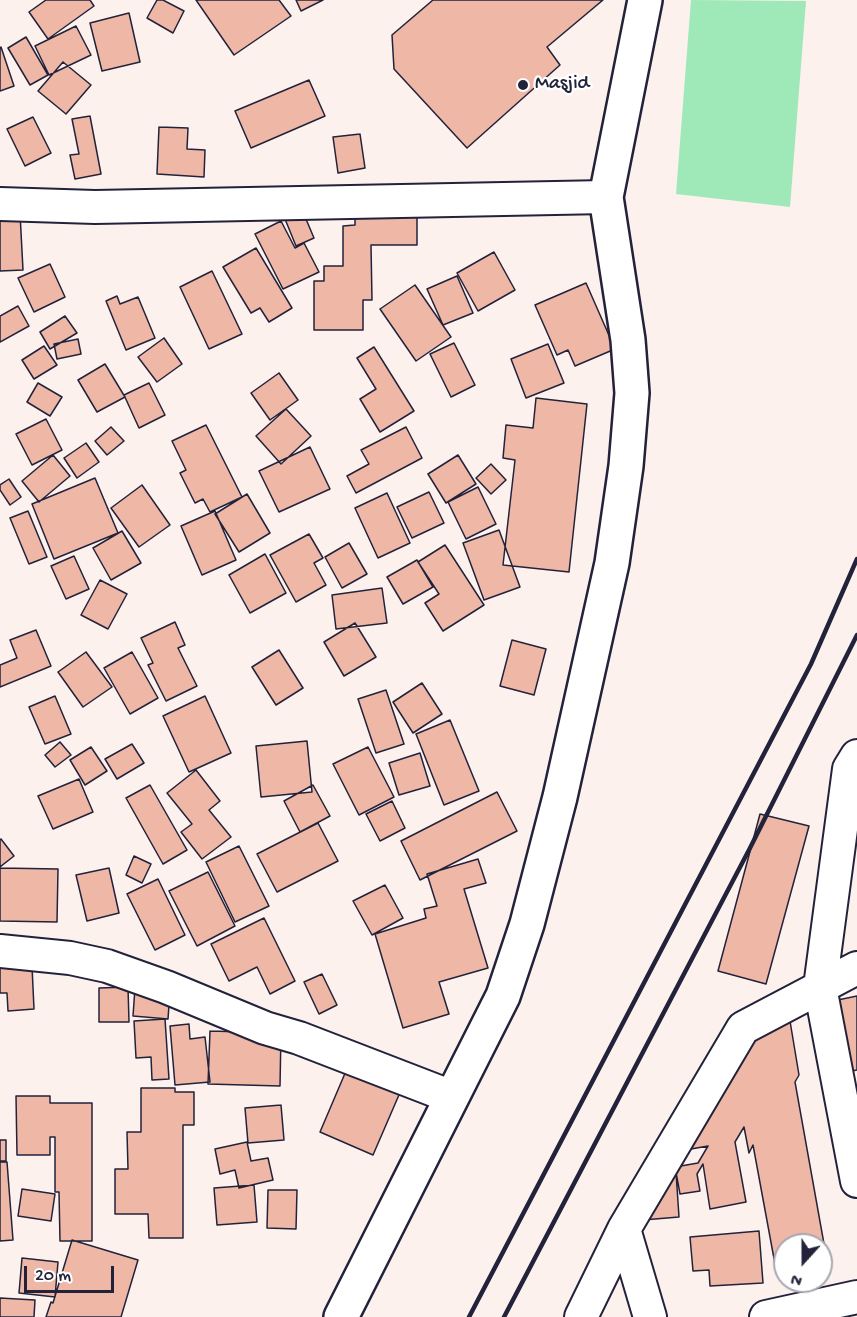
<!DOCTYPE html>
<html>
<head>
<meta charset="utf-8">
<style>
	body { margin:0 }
	#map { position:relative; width:857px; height:1317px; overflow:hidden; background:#fcf1ed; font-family:"Gochi Hand",sans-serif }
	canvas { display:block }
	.north { position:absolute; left:773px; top:1233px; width:60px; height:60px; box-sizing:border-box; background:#fff; border:2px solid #a7a7b1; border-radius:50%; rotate:201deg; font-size:16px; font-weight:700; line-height:24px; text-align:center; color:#22223b }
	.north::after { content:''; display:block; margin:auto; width:21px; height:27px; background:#22223b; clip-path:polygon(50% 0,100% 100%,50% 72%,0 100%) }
	.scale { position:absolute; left:24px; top:1266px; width:90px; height:27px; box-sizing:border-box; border:3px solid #22223b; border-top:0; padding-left:8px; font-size:18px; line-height:21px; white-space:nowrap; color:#22223b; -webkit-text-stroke:4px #fff; paint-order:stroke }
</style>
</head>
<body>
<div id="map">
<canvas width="857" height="1317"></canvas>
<div class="north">N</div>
<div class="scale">20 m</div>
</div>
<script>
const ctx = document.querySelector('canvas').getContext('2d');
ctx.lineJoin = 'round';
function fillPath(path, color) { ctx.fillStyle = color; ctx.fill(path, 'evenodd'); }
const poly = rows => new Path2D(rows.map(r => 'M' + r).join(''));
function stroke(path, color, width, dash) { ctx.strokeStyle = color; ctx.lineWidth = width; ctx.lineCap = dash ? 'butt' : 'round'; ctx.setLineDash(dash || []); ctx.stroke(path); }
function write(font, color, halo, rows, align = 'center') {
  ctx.font = font + ' "Gochi Hand",sans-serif'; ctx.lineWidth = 4.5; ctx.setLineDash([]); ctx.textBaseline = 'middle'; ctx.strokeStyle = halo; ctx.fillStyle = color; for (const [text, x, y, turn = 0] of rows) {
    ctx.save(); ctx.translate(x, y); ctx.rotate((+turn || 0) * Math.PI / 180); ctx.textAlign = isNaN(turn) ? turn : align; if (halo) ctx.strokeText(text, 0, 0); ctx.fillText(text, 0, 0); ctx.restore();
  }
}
fillPath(poly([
	[691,0,806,1,790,207,676,194]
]), '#9fe9b8');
const building = poly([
	[46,0,90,0,94,6,48,39,29,12,46,0],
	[157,0,163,0,184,11,173,33,147,18,157,0],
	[196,0,279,0,291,16,234,55,196,0],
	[296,0,323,0,301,11,296,0],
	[433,0,603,0,547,47,560,65,467,148,394,69,392,35,433,0],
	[129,13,140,62,102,71,90,23,129,13],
	[76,26,91,55,49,75,35,46,76,26],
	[26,37,48,75,30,85,8,48,26,37],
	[1,47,14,86,0,91,0,48,1,47],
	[63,62,91,85,66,114,38,91,63,62],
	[309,80,325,116,251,148,235,111,309,80],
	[90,116,101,174,75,179,70,155,79,154,72,119,90,116],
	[33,117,51,153,25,166,7,129,33,117],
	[159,127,188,128,187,149,205,150,204,177,157,174,159,127],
	[360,134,365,168,338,173,333,137,360,134],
	[355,205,417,205,417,245,371,245,372,300,363,300,363,330,314,330,314,281,324,281,324,266,343,266,343,226,355,225,355,205],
	[303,212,314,238,296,246,285,219,303,212],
	[20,213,23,270,0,271,0,215,20,213],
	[281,221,295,248,304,243,319,272,283,289,255,234,281,221],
	[256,248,292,308,269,322,260,308,251,313,223,267,256,248],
	[494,252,515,290,478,311,457,273,494,252],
	[50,264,65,297,34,312,18,278,50,264],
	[212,271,242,334,209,349,180,287,212,271],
	[457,276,473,313,443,325,427,289,457,276],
	[586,283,615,349,575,366,568,350,557,355,535,305,586,283],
	[415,285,451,337,416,361,380,309,415,285],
	[117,296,120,304,138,297,155,338,126,350,106,301,117,296],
	[18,306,29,326,0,342,0,316,18,306],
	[65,316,77,333,50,349,40,332,65,316],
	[164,338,182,364,157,382,138,357,164,338],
	[78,339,81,354,57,359,54,344,78,339],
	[454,343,475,385,451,397,430,354,454,343],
	[548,344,564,383,526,398,511,359,548,344],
	[44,346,57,365,34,379,22,360,44,346],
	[374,347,414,411,380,432,360,399,376,389,357,358,374,347],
	[105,364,125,397,97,412,78,380,105,364],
	[279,373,298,400,270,420,251,393,279,373],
	[38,383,62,397,50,416,27,402,38,383],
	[149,383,165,415,139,428,124,395,149,383],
	[536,398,587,404,569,572,503,565,515,460,503,458,506,425,533,428,536,398],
	[286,409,311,436,281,464,256,436,286,409],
	[46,419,62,450,32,465,16,434,46,419],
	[206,425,242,497,210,512,203,499,195,503,180,473,186,470,172,441,206,425],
	[111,427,124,441,107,455,95,441,111,427],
	[406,427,422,458,356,493,347,476,369,464,361,450,406,427],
	[86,443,99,462,77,478,64,458,86,443],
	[310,447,330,489,279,512,259,471,310,447],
	[53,455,70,476,39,502,22,481,53,455],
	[458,455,476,484,446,503,428,474,458,455],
	[491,464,506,480,491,494,476,478,491,464],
	[95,478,118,533,54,559,32,504,95,478],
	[9,479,21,497,10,505,0,490,0,485,9,479],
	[142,485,170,525,139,547,111,508,142,485],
	[478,487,496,524,466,539,448,502,478,487],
	[429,492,444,523,412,538,397,507,429,492],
	[387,493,410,543,378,558,355,508,387,493],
	[247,494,270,533,239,552,215,514,247,494],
	[28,511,47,557,29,564,10,518,28,511],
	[215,511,236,560,202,575,181,526,215,511],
	[499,530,520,587,484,600,463,543,499,530],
	[122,531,141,563,111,580,93,548,122,531],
	[309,534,323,558,314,563,326,585,296,602,270,555,309,534],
	[349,543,367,574,342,588,325,557,349,543],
	[445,545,484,605,443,631,425,603,439,594,418,562,445,545],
	[265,554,286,593,250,613,229,575,265,554],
	[74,556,89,589,66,599,51,566,74,556],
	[417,560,433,587,403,604,387,577,417,560],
	[100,580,127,594,108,629,81,615,100,580],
	[382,588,387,623,336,629,332,595,382,588],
	[175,622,185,645,178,648,197,686,166,701,148,665,153,663,141,638,175,622],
	[355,623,376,657,344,676,324,642,355,623],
	[36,630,51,666,0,687,0,665,17,658,10,640,36,630],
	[512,640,546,649,534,695,500,686,512,640],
	[279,650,303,688,276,705,252,667,279,650],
	[86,652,112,687,83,707,58,672,86,652],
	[132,652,158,698,130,714,104,668,132,652],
	[422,683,442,714,413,733,393,702,422,683],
	[386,690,404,744,376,753,358,699,386,690],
	[55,696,71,734,45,744,29,707,55,696],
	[205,696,231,753,189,772,163,716,205,696],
	[450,720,479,791,444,805,416,734,450,720],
	[307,741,312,792,261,797,256,746,307,741],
	[60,742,71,755,55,767,45,755,60,742],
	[132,744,144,763,117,779,105,759,132,744],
	[91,747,107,771,85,785,70,760,91,747],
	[368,747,394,797,359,815,333,764,368,747],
	[420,753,430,786,399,795,389,763,420,753],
	[196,770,220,801,209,810,231,837,202,859,181,832,192,824,167,793,196,770],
	[79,779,93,812,53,829,38,796,79,779],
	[150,785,187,850,163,864,126,798,150,785],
	[313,785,330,816,300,832,284,801,313,785],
	[497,792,517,831,420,880,401,841,497,792],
	[392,801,405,828,380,841,366,814,392,801],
	[760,814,809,826,766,984,718,971,760,814],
	[318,823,338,861,277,892,257,854,318,823],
	[1,839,14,856,0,867,0,840,1,839],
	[239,846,269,906,235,922,206,862,239,846],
	[134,856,151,864,142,883,126,875,134,856],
	[478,859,486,883,464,889,488,968,439,982,449,1014,403,1028,375,934,426,918,424,909,437,906,427,874,478,859],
	[0,868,58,869,57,922,0,921,0,868],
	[109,868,119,913,87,921,76,875,109,868],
	[208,872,235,926,197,946,169,891,208,872],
	[158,879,185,935,155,950,127,894,158,879],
	[385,885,403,918,372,935,353,901,385,885],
	[264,918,295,981,270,994,257,967,229,981,211,944,264,918],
	[32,966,34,1009,8,1011,7,993,0,993,0,967,32,966],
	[322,974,337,1005,319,1014,304,982,322,974],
	[128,987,129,1022,99,1022,99,988,128,987],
	[135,988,170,991,168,1019,133,1016,135,988],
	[857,996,857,1070,833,1075,833,1001,857,996],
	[789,1015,799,1075,795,1082,826,1255,821,1256,821,1245,785,1245,785,1262,775,1264,753,1145,749,1153,744,1127,735,1142,746,1202,710,1209,703,1164,697,1174,700,1191,680,1194,675,1167,698,1163,708,1146,674,1152,721,1050,789,1015],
	[165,1019,169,1079,152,1080,151,1057,136,1058,134,1021,165,1019],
	[189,1024,190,1039,205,1037,210,1082,175,1085,170,1026,189,1024],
	[210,1031,281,1033,280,1086,208,1084,210,1031],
	[346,1071,405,1081,373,1155,320,1132,346,1071],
	[141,1088,175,1088,175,1092,194,1092,194,1125,183,1125,183,1238,149,1238,148,1214,115,1214,115,1169,128,1169,127,1132,141,1132,141,1088],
	[16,1096,50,1096,50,1103,92,1103,92,1241,60,1241,59,1192,55,1192,55,1137,50,1137,50,1155,17,1155,16,1096],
	[281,1105,284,1140,248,1143,245,1108,281,1105],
	[0,1140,6,1140,6,1161,0,1161,0,1140],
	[247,1142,251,1161,268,1158,273,1180,239,1188,235,1170,220,1174,215,1149,247,1142],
	[0,1162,7,1162,13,1240,0,1241,0,1162],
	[676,1172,679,1217,643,1220,676,1172],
	[254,1185,257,1222,217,1225,214,1188,254,1185],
	[22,1189,55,1194,51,1221,18,1216,22,1189],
	[268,1190,297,1190,296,1229,267,1228,268,1190],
	[759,1231,763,1283,710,1286,709,1270,693,1271,690,1237,759,1231],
	[72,1240,138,1260,121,1317,46,1317,51,1302,53,1303,72,1240],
	[22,1258,58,1262,55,1297,19,1293,22,1258],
	[0,1298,35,1300,34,1317,0,1317,0,1298]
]);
fillPath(building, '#efb7a6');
stroke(building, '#22223b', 1.5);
const minor = poly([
	[0,204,95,207,606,197],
	[857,756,849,769,820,987,857,1181],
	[0,951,70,958,107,966,166,987,265,1028,299,1038,452,1097],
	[624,1229,650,1317],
	[581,1317,624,1229,743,1028,857,968],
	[766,1317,857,1297]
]);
const tertiary = poly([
	[341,1317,503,996,527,924,560,797,612,563,626,466,632,393,628,340,606,197,645,0]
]);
stroke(minor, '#22223b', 36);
stroke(tertiary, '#22223b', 38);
stroke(minor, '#fff', 32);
stroke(tertiary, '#fff', 33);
stroke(poly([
	[469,1317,811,664,857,559],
	[504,1317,749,850,857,635]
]), '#22223b', 4.5);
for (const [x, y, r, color] of [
	[523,85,6,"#22223b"]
]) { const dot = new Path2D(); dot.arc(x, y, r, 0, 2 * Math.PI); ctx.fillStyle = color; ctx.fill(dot); stroke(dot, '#fff', 2); }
write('20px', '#22223b', '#fff', [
	["Masjid",535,85]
], 'left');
</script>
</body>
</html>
